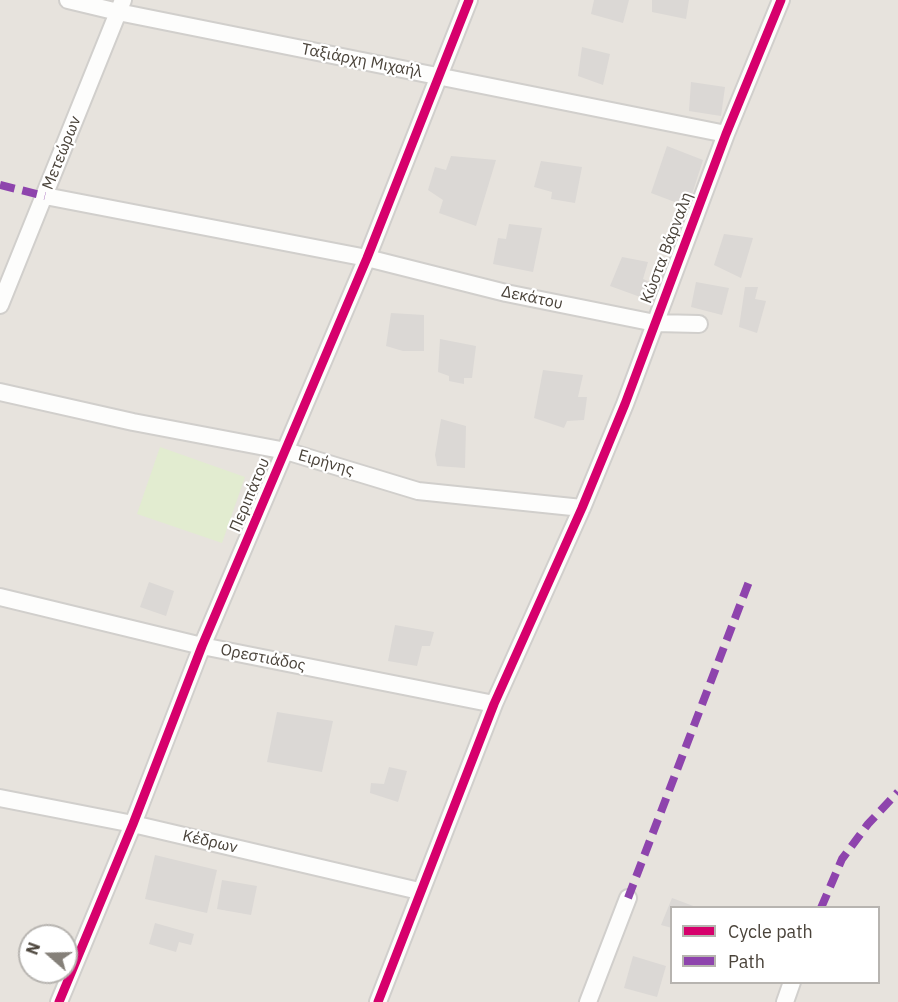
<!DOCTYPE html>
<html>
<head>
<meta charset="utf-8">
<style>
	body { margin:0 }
	#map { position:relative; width:898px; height:1002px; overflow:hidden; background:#f3f1ee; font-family:"IBM Plex Sans",sans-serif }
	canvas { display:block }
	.legend { position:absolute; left:670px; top:906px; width:210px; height:78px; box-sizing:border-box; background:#fff; border:2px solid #b7b4b0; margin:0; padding:8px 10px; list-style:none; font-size:18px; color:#4a433a }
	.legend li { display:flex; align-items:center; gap:12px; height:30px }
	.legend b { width:30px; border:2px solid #b7b4b0 }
	.north { position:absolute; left:18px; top:924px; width:60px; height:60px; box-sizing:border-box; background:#fff; border:2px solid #b7b4b0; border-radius:50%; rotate:290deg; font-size:16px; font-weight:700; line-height:24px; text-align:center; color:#4a433a }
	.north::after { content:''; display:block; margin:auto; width:21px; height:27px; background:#858079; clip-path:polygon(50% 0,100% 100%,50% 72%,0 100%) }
</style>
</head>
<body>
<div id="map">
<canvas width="898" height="1002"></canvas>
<ul class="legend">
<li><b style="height:8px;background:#d6006c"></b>Cycle path</li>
<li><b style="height:8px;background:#8e44ad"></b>Path</li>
</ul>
<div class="north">N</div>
</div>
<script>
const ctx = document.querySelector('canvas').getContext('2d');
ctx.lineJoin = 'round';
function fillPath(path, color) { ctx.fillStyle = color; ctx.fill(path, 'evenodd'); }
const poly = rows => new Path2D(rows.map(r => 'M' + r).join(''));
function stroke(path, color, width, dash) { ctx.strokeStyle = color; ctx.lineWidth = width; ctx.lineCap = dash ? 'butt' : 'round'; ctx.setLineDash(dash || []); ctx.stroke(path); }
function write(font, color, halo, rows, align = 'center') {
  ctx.font = font + ' "IBM Plex Sans",sans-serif'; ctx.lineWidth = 4.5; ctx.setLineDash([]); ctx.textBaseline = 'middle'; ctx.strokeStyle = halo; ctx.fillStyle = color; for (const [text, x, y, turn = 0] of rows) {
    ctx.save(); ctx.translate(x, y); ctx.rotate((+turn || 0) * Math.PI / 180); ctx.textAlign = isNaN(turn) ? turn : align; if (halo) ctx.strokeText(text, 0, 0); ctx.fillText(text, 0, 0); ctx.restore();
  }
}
fillPath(poly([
	[0,0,898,0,898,1002,0,1002],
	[672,908,878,908,878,982,672,982],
	[30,936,66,936,66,972,30,972]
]), '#e7e3dd');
fillPath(poly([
	[160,447,245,477,222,543,137,514]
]), '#e2ecd0');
fillPath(poly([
	[594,0,629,0,623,23,591,14],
	[652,0,689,0,686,19,652,12],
	[582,47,610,54,603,85,578,76],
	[691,82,725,87,721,116,689,111],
	[667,146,703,160,688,207,651,193],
	[451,156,496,160,476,226,439,213,443,200,428,190,435,167,446,170],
	[541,161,582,167,575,203,551,199,552,192,534,187],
	[509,224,542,228,533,272,493,264,498,238,506,239],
	[724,234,753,238,741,278,714,265],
	[622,257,648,262,643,279,650,282,643,298,610,286],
	[696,282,729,288,722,315,691,307],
	[745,287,758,287,755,299,766,301,757,333,739,327],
	[391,313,424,315,424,351,403,351,386,346],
	[440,339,476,346,472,378,464,378,464,384,449,381,449,376,438,372],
	[543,370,583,375,578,397,587,397,584,420,567,421,564,428,534,418],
	[441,419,466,426,465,468,437,466,435,455],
	[149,582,174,591,166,616,140,607],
	[395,625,434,632,430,646,422,646,417,666,388,661],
	[277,712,333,721,322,772,267,762],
	[389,767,407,771,398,802,370,793,371,783,384,784],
	[155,855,217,870,207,913,145,899],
	[222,880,257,886,251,915,217,909],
	[672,898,696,907,672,908,672,928,661,925],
	[155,923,194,934,191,945,179,942,176,952,149,944],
	[633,956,666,966,657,997,624,988]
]), '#dbd8d5');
const minor = poly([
	[68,0,118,12,726,134],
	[45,196,367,258,506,293,655,323,699,324],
	[0,305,123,0],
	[0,392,133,422,286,451,418,491,582,508],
	[0,597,202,646,494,704],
	[0,798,133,824,419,891],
	[59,1002,133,824,202,646,367,258,469,0],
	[378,1002,494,704,582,508,625,404,726,134,781,0],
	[588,1002,628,898],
	[785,1002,792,982]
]);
stroke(minor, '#d1cfcc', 20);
stroke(minor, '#fdfdfc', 16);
stroke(poly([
	[0,185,45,196],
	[628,898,750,579],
	[821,908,842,859,868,824,898,792]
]), '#8e44ad', 8, [15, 8]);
stroke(poly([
	[59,1002,133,824,202,646,367,258,469,0],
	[378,1002,494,704,582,508,625,404,726,134,781,0]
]), '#d6006c', 9);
write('16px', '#4a433a', '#fff', [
	["Ταξιάρχη Μιχαήλ",362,61,11],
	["Μετεώρων",62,153,-68],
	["Κώστα Βάρναλη",667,248,-69],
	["Δεκάτου",532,298,12],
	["Ειρήνης",326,463,16],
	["Περιπάτου",250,495,-67],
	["Ορεστιάδος",263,658,11],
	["Κέδρων",210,842,13]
]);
</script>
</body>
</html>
